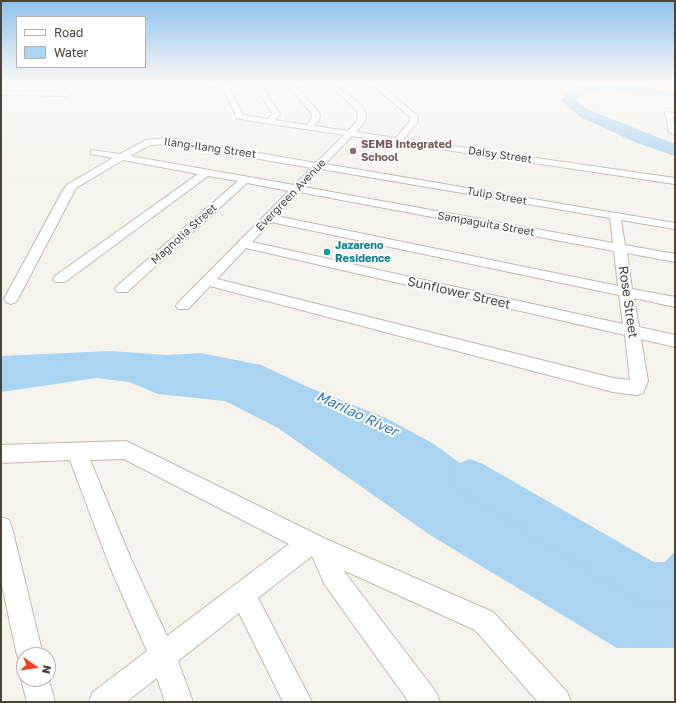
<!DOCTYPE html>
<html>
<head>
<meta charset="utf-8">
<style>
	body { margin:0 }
	#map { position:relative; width:676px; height:703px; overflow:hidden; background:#f6f3ec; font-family:"Golos Text",sans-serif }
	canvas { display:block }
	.frame { position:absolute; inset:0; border:2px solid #4b4439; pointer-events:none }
	.legend { position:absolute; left:16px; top:16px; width:130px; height:52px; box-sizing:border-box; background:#fff; border:1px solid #b7b4b0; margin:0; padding:5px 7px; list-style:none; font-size:12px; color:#4b4439 }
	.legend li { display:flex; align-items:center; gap:8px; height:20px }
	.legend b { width:20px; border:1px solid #b7b4b0 }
	.north { position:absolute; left:16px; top:647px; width:40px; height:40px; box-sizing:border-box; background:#fff; border:1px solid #b7b4b0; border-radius:50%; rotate:103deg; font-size:11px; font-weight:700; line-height:16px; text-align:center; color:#4b4439 }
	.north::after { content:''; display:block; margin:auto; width:14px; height:18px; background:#fc3f1d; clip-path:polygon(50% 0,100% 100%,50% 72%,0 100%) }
</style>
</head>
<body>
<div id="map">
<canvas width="676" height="703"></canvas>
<div class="frame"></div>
<ul class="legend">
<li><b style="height:5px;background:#fff"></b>Road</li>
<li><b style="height:11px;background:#a9d4f2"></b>Water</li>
</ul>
<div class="north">N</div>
</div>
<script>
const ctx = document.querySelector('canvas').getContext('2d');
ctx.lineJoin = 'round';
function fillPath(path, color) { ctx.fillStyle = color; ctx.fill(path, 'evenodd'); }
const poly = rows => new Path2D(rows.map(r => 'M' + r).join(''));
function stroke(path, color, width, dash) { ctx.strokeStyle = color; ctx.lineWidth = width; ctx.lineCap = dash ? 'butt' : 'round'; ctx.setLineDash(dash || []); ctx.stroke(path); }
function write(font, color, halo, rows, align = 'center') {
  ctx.font = font + ' "Golos Text",sans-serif'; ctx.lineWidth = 4; ctx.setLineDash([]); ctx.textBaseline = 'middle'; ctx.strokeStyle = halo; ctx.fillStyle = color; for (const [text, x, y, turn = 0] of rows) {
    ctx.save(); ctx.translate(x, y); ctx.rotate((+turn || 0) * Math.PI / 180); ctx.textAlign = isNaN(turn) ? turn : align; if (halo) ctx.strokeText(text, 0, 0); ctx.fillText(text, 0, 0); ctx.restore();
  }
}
fillPath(poly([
	[627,84,675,93,675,97,607,90,591,92,576,99,580,104,594,112,675,144,675,156,637,143,580,117,561,100,569,92,584,86],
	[110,351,167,355,201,353,261,365,308,387,386,418,434,444,574,547,628,563,665,562,675,551,675,648,617,648,430,535,278,428,225,401,158,394,129,382,96,378,1,392,1,356]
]), '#a9d4f2');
fillPath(poly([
	[470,459,483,464,657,564,675,563,675,605,653,607,638,601,457,488,452,476,457,464,470,459]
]), '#a9d4f2');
const minor = poly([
	[230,83,243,83,229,87,243,115,268,119,272,114,254,83,260,83,280,114,275,120,307,125,311,120,312,114,286,83,293,83,320,114,319,120,314,126,348,131,357,121,358,114,356,109,327,83,334,83,362,106,366,114,365,122,356,132,396,138,410,121,410,117,370,83,377,83,418,116,418,121,404,139,675,178,675,184,352,136,325,164,675,223,675,229,621,220,625,245,675,254,675,262,627,253,632,289,675,297,675,307,634,298,639,327,675,335,675,347,641,339,648,381,643,393,637,395,613,392,210,286,188,309,178,309,176,306,178,303,289,191,247,183,127,292,117,292,115,289,117,286,238,181,208,176,65,282,55,282,53,279,55,276,198,174,123,160,76,188,18,299,16,302,11,304,6,302,4,299,63,190,68,184,113,158,91,154,91,150,120,154,146,140,171,138,316,163,344,135,245,120,237,118,223,88,213,90,210,88,230,83],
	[171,144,312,168,294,185,130,156,150,145,171,144],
	[321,169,610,218,613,243,304,187,321,169],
	[299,192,614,251,618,286,276,216,299,192],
	[271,222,619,295,623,324,252,242,271,222],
	[246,248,625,335,630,380,613,378,217,279,246,248],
	[1,91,68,92,71,94,68,96,1,95,1,91],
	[665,112,675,113,675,117,673,117,675,135,669,132,665,112],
	[126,441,328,540,493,612,567,692,571,702,538,702,475,630,343,570,436,692,440,702,409,702,325,585,312,556,258,598,312,702,283,702,239,613,178,661,193,702,165,702,157,678,126,702,89,702,93,692,147,651,110,567,70,460,1,463,1,445,126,441],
	[124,459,289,544,167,636,131,559,90,460,124,459],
	[1,517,9,520,12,528,43,655,24,655,24,666,21,664,17,655,1,581,1,517],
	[24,672,24,679,48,679,48,677,55,702,27,702,21,679,24,672]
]);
stroke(minor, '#c2bbae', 2);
fillPath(minor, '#fff');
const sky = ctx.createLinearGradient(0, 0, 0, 181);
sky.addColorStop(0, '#8fc1ec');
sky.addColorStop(0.46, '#fbfaf6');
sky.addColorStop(1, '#fbfaf600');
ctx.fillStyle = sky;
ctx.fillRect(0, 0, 676, 181);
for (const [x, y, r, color] of [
	[353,151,4,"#8d6e63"],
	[327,252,4,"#0f9aa8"]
]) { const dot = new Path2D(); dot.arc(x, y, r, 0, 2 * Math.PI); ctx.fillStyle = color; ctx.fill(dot); stroke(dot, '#fff', 1.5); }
write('bold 11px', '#785e54', '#fff', [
	["SEMB Integrated",361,145],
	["School",361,158]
], 'left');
write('11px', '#4b4439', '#fff', [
	["Ilang-Ilang Street",210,148,8],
	["Daisy Street",500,155,8],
	["Evergreen Avenue",291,195,-46],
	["Tulip Street",497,196,10],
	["Sampaguita Street",486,224,10],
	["Magnolia Street",184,234,-42]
]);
write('bold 11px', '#0d838f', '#fff', [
	["Jazareno",335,246],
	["Residence",335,259]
], 'left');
write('13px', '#4b4439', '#fff', [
	["Sunflower Street",459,293,13],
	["Rose Street",628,302,82]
]);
write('italic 14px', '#2e7ab2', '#fff', [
	["Marilao River",357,414,25]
]);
</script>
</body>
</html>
